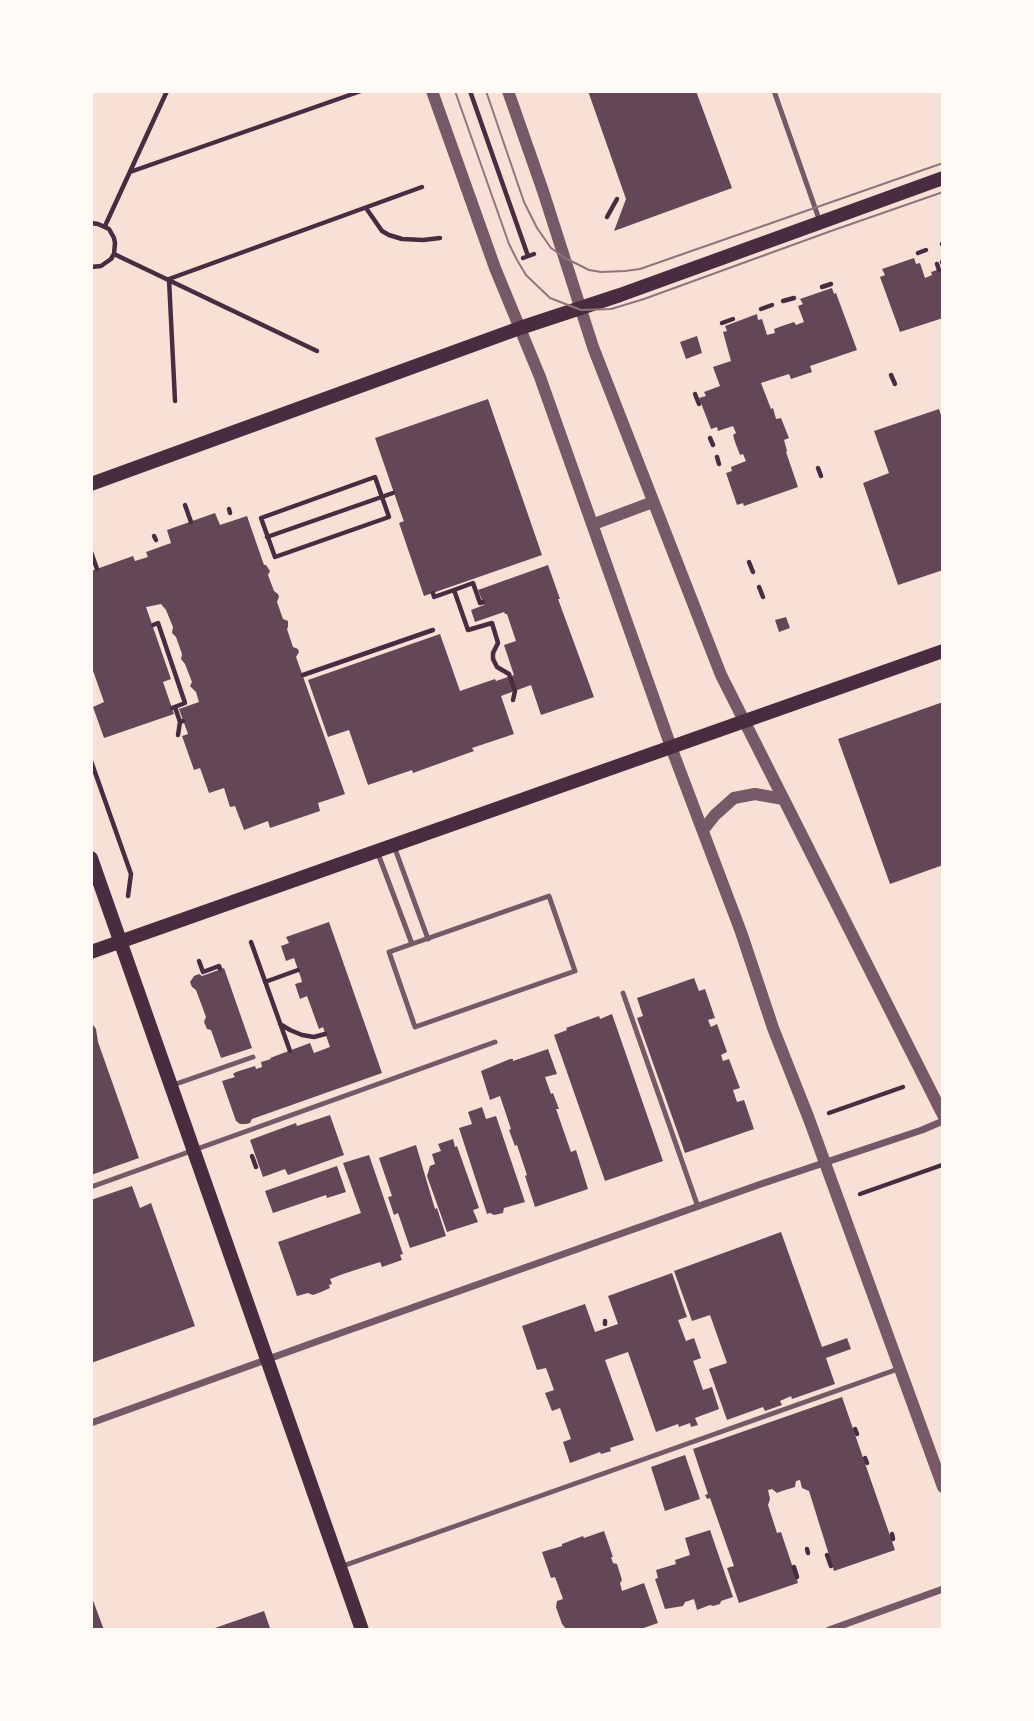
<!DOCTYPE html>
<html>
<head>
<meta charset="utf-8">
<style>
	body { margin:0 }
	#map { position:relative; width:1034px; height:1721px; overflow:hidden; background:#f7e1d7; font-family:"Space Grotesk",sans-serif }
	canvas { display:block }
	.frame { position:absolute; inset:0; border:93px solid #fffaf5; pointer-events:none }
</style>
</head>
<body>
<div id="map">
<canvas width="1034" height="1721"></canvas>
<div class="frame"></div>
</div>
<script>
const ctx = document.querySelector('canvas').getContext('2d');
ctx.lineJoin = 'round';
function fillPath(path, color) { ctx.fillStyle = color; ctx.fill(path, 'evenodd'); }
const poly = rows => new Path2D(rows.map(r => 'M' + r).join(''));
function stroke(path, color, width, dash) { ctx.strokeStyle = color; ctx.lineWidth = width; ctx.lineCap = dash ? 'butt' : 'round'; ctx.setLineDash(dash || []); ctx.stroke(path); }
fillPath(poly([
	[588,91,696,91,732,188,614,231,626,199],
	[914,258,916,264,920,263,925,278,932,275,931,272,943,268,943,318,900,332,880,277,885,275,882,269],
	[832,288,834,294,836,293,857,350,810,366,812,372,791,379,789,374,761,383,771,409,773,408,776,419,781,418,789,438,784,440,787,451,786,452,798,487,744,506,743,503,737,505,726,473,732,471,731,467,746,461,743,454,740,455,735,442,733,435,736,433,733,426,718,431,717,427,711,429,699,398,706,396,704,392,720,386,713,367,731,361,723,332,727,331,725,326,757,314,758,320,762,319,767,335,775,333,774,329,782,326,794,322,796,325,804,322,798,306,803,304,800,299],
	[697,336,702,353,686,359,680,342],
	[488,399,542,555,424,596,399,523,404,521,403,519,375,438],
	[939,409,943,421,943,570,898,585,863,483,889,473,874,431],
	[215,513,220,525,247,516,264,565,266,565,270,571,268,575,274,591,278,594,279,597,277,602,283,619,288,621,288,627,287,629,293,647,298,649,299,652,296,657,345,794,318,803,320,811,270,828,268,821,244,830,235,806,230,807,224,788,209,793,200,768,194,770,182,736,188,734,179,709,199,702,196,692,190,686,192,682,185,664,181,659,182,654,176,637,172,633,173,627,166,610,161,604,146,607,171,679,163,682,174,714,104,738,93,707,104,702,91,665,91,571,133,556,135,561,148,557,146,552,171,543,167,530],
	[548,565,560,599,558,599,594,697,541,715,531,685,501,696,514,734,472,748,474,751,413,773,412,770,368,785,349,730,328,737,308,680,440,634,460,691,495,679,496,681,514,675,504,645,516,641,507,614,505,614,504,612,475,622,471,610,484,605,478,590],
	[786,617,790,628,779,632,775,620],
	[943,702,943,865,890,884,838,739],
	[329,922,382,1073,252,1119,250,1123,246,1124,240,1124,236,1121,222,1081,235,1077,233,1074,236,1072,255,1066,256,1069,262,1067,261,1062,271,1059,270,1058,310,1043,314,1053,330,1047,323,1027,319,1029,307,996,300,999,295,984,302,982,301,978,294,958,286,961,281,946,289,943,286,937],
	[224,968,252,1048,221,1058,211,1030,207,1029,204,1022,206,1017,196,990,192,987,190,982,194,976,199,974,202,976],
	[694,978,699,991,705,989,715,1018,708,1020,711,1027,717,1024,727,1052,721,1055,723,1061,729,1059,740,1088,733,1090,737,1102,744,1100,754,1129,685,1153,637,1018,643,1016,637,998],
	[612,1014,663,1161,605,1181,554,1035,567,1030,566,1028,599,1016,600,1019],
	[91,1022,96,1029,98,1042,139,1158,91,1175],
	[548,1049,557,1074,545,1077,551,1094,553,1093,559,1109,556,1109,571,1152,576,1150,588,1189,535,1207,525,1176,527,1175,517,1145,515,1146,509,1130,511,1129,500,1096,490,1100,481,1071,510,1059,513,1059,513,1061],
	[482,1107,486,1119,496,1116,525,1202,504,1208,503,1213,494,1215,490,1213,487,1214,459,1128,472,1124,468,1112],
	[330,1115,344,1155,288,1175,285,1169,263,1177,250,1140,296,1123,297,1126],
	[453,1139,455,1147,457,1146,479,1208,473,1210,478,1222,447,1232,427,1176,430,1166,435,1164,432,1154,441,1151,438,1144],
	[416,1145,435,1209,437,1208,446,1236,410,1248,398,1213,394,1215,388,1197,392,1196,379,1158],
	[369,1155,403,1254,400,1255,402,1260,382,1267,380,1262,343,1274,330,1279,332,1284,329,1285,330,1288,321,1292,313,1295,308,1293,297,1296,278,1242,361,1213,343,1163],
	[337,1166,346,1192,327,1198,326,1195,273,1213,265,1191],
	[132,1186,140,1208,151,1203,195,1326,91,1363,91,1200],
	[781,1232,822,1347,847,1338,851,1349,826,1358,835,1384,792,1399,791,1396,780,1401,782,1405,765,1411,763,1407,727,1420,709,1369,727,1363,710,1315,692,1321,674,1271],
	[672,1273,687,1317,678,1320,686,1341,694,1338,701,1358,693,1361,703,1390,712,1387,719,1409,695,1418,698,1425,691,1427,690,1423,679,1427,678,1424,656,1432,628,1352,605,1360,634,1440,610,1448,611,1451,608,1452,601,1454,600,1452,570,1463,563,1442,571,1439,560,1408,552,1411,545,1393,554,1390,546,1368,537,1370,522,1326,585,1304,595,1332,618,1324,608,1296],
	[842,1397,895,1550,834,1571,809,1491,802,1488,800,1480,796,1481,795,1487,782,1491,777,1493,772,1489,768,1490,770,1499,768,1505,777,1533,781,1532,798,1583,739,1603,727,1568,734,1566,710,1498,707,1499,705,1495,708,1494,693,1449],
	[685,1455,700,1499,665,1511,651,1467],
	[710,1530,733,1597,721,1601,720,1604,713,1606,710,1605,697,1610,694,1599,685,1602,683,1606,665,1609,655,1579,658,1578,656,1570,676,1564,675,1560,690,1555,685,1538],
	[604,1531,613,1557,611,1557,613,1563,617,1564,622,1580,620,1583,622,1591,644,1583,658,1623,638,1630,620,1630,619,1628,615,1630,567,1630,562,1624,556,1607,557,1601,563,1599,555,1577,551,1578,542,1552,562,1546,562,1544,583,1536,584,1538],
	[91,1595,104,1630,91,1630],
	[264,1611,270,1628,264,1630,209,1630]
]), '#644757');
stroke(poly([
	[470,91,528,256],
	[130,172,361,91],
	[366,208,382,231,389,235,402,239,423,240,440,238],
	[607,217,617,199],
	[91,223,98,224,109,229,114,238,115,243,114,254,111,259,101,266,91,267],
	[105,226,167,91],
	[942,244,943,244],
	[918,253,926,250],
	[114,254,317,351],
	[523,258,534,254],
	[942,262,943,264],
	[937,264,939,270],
	[822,287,831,284],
	[783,301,794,298],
	[761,309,772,305],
	[722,323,733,319],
	[891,375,895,384],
	[695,394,699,404],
	[175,401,169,279,422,187],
	[710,438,713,445],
	[717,457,719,464],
	[818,468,821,476],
	[375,477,389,517,275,557,261,518,375,477],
	[185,505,191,522],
	[229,509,230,513],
	[154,536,156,540],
	[267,537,393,493],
	[91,552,97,569],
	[749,562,753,572],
	[759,587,763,597],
	[454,590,473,583,480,603,483,602],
	[433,593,434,597,454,590,468,630,492,623,498,643,493,653,493,659,497,667,509,674,515,691,513,700],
	[153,625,158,623,185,703,172,708],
	[303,675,433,630],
	[175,707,180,722,183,721],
	[178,735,180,722],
	[91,761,131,874,128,896],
	[251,942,290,1051],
	[199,961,203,972,219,966,220,969],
	[265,982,298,970],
	[280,1024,290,1030,302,1035,314,1037,325,1034],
	[829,1113,903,1087],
	[252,1156,256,1167],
	[860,1194,942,1165],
	[605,1321,605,1324],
	[855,1429,857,1434],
	[865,1458,867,1463],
	[892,1534,893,1539],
	[807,1549,808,1553],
	[827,1555,831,1566],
	[794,1567,797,1577]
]), '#4a2c40', 4.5);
stroke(poly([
	[774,91,819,219],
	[394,846,428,939],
	[377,851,412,944],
	[549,896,575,971,415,1027,389,952,549,896],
	[623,993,698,1207],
	[173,1085,253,1057],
	[91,1187,495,1042],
	[340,1567,898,1369]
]), '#755966', 5);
stroke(poly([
	[91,1423,321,1340,761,1184,922,1130,943,1121],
	[829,1630,943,1589]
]), '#755966', 7);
stroke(poly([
	[432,91,495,268,540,377,671,747,741,932,773,1028,809,1119,943,1487],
	[508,91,543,191,593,347,721,675,943,1115],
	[594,524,653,502],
	[703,830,715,815,734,798,755,794,783,799]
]), '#755966', 12);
stroke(poly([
	[91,484,520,328,620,295,943,178],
	[91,858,362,1630],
	[91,952,943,651]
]), '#4a2c40', 14);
stroke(poly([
	[455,91,509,244,517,260,526,275,550,298,581,310,611,309,644,299,831,231,943,192],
	[486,91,524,202,537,228,551,248,565,258,589,270,601,272,625,271,640,269,943,163]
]), '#8f747c', 2);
</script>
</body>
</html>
